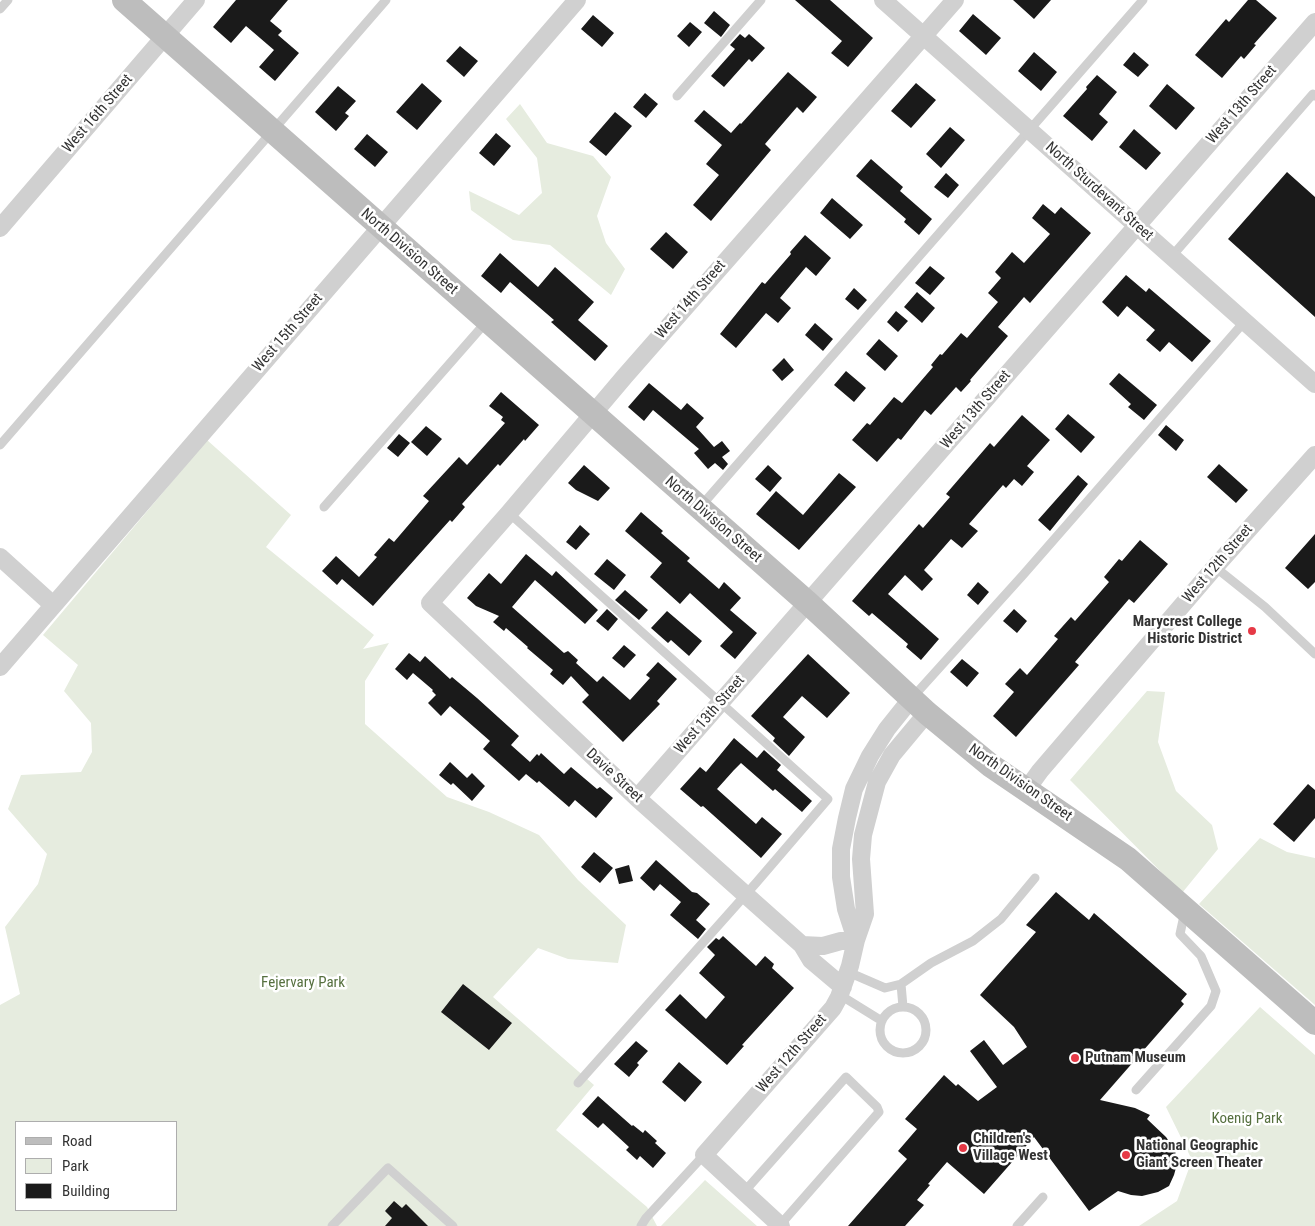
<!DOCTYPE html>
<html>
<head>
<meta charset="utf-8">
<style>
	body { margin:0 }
	#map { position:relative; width:1315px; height:1226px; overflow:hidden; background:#fff; font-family:"Roboto Condensed",sans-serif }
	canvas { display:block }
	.legend { position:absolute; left:15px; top:1121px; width:162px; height:90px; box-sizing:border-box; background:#fff; border:1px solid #adadad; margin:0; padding:6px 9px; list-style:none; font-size:15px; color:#333 }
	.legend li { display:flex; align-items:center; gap:10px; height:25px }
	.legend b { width:25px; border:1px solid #adadad }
</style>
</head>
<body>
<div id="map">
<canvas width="1315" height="1226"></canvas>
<ul class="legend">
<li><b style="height:6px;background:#bdbdbd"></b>Road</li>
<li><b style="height:14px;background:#e6ecdf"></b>Park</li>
<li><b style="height:14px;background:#1a1a1a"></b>Building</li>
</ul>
</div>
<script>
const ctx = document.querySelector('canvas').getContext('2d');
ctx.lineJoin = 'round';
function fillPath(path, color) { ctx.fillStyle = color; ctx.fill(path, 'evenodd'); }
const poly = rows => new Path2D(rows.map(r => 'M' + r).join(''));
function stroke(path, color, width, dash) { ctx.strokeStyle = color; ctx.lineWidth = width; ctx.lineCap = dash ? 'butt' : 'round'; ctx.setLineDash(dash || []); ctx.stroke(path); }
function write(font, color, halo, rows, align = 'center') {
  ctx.font = font + ' "Roboto Condensed",sans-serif'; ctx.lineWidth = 5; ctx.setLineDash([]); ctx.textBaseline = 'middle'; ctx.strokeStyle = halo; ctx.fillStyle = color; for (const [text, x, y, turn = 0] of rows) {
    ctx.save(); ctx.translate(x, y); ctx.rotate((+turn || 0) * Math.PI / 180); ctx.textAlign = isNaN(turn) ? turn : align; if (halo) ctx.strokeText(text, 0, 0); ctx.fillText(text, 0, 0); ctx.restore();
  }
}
fillPath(poly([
	[520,104,547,143,593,156,611,177,597,216,606,243,625,269,611,295,550,245,513,240,471,210,469,191,519,215,542,193,537,158,506,119],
	[207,440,291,515,266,547,374,635,363,649,389,643,365,681,365,724,447,797,489,812,539,835,578,880,626,925,618,963,568,959,538,948,493,997,594,1085,556,1130,647,1207,657,1226,0,1226,0,1005,20,994,5,927,38,884,47,854,8,809,21,775,81,772,92,752,91,723,64,691,78,665,43,635],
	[16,1122,176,1122,176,1210,16,1210],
	[1147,691,1165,692,1158,742,1176,791,1212,825,1218,849,1182,893,1070,780],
	[1260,838,1287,852,1315,858,1315,1005,1199,904],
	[1260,1007,1315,1055,1315,1226,1139,1226,1177,1201,1192,1160,1166,1107],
	[705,1180,757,1226,661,1226]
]), '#e6ecdf');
fillPath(poly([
	[236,0,288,0,270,21,282,31,278,35,299,53,275,81,259,67,274,50,246,26,231,43,213,27],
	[795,0,830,0,873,38,848,67,831,53,842,41],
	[1013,0,1051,0,1034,19],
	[1248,0,1256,0,1277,18,1254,44,1256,45,1244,59,1241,56,1222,78,1195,55,1226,19,1229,22],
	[714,11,730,25,721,37,704,23],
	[973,14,1001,38,986,55,959,31],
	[593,15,614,33,602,47,581,29],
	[690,22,702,32,689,47,677,36],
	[740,34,745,38,749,34,765,48,752,62,749,59,724,87,711,76,735,49,730,45],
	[460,46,478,61,464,77,446,61],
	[1034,52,1057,72,1041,91,1018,71],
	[1134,52,1149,65,1138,77,1123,65],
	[788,72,817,97,803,113,797,107,765,144,771,150,711,221,693,205,719,175,706,164,722,145,694,121,704,110,731,133,740,123,741,124],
	[1097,75,1117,92,1099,114,1108,122,1092,141,1063,116,1087,89,1086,87],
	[422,83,442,101,417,130,396,112],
	[916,83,936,100,911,128,891,111],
	[1167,84,1195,108,1176,130,1149,106],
	[338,86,356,101,345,113,349,116,336,131,315,112],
	[645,93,658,104,646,118,633,107],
	[615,112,632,126,606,156,589,142],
	[950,127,965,140,941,168,926,154],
	[1134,129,1161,153,1146,170,1119,147],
	[496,133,511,146,494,166,479,153],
	[367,134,388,152,375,167,354,149],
	[871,159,903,187,900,191,932,219,919,235,904,222,906,219,856,176],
	[1287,172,1315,197,1315,317,1228,239],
	[946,173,959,185,948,198,934,187],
	[832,198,863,225,850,239,820,213],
	[1043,204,1055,214,1061,207,1091,233,1030,303,1024,297,998,327,1008,336,970,380,971,381,961,392,956,387,931,415,925,410,901,440,898,438,877,462,852,440,867,423,870,425,894,397,902,403,933,367,931,365,940,354,942,355,961,333,967,338,998,302,988,293,1001,278,995,272,1012,252,1024,263,1050,234,1032,218],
	[666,232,688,252,673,269,650,249],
	[805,235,831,258,816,276,806,267,780,298,791,308,778,323,766,313,736,348,720,334,762,282,765,284,791,254,790,252],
	[500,253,538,287,555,267,594,302,578,320,608,346,595,361,551,322,554,320,510,282,501,293,481,276],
	[930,266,945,278,930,295,915,283],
	[1126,275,1146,292,1149,288,1211,341,1192,362,1169,342,1160,352,1146,340,1155,330,1127,306,1118,317,1102,302],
	[854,288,867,300,858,310,845,299],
	[917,292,935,308,922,323,904,307],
	[896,311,908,321,898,332,887,322],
	[815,323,833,339,823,351,805,335],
	[879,339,898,356,885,371,866,354],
	[784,358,794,370,782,381,772,370],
	[846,371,866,388,854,402,834,385],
	[1119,373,1157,405,1144,420,1128,407,1131,404,1109,384],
	[649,383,681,410,687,403,704,418,696,427,714,447,722,441,730,451,722,457,728,464,723,470,715,463,708,469,694,453,699,449,653,410,644,421,628,407],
	[501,392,539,425,525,441,524,439,500,466,498,464,462,504,465,507,452,522,450,520,373,606,342,579,337,585,322,571,336,556,359,577,377,557,374,555,389,538,394,542,429,501,423,496,459,457,467,465,505,423,501,420,503,417,489,406],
	[1068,414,1095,437,1081,453,1055,429],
	[1022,415,1050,440,1027,466,1034,472,1022,486,1014,479,1006,488,1003,485,969,524,978,531,962,548,951,539,924,570,933,579,922,591,905,575,888,594,939,639,921,660,906,647,908,644,872,613,869,616,852,601,919,524,923,528,950,497,946,494,990,443,994,447],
	[1166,425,1184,440,1176,451,1158,435],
	[426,426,442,439,427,456,411,442],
	[399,434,410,443,398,457,387,448],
	[1219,464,1248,490,1236,503,1207,477],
	[584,465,610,488,598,501,576,490,568,483],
	[768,465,782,478,770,492,755,479],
	[839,473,856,487,799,550,756,514,776,491,803,515],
	[1078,475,1088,484,1050,531,1038,520],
	[641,512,663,531,661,533,690,558,687,561,719,589,724,582,741,598,730,610,757,633,735,659,720,646,733,632,690,593,680,604,650,577,662,563,625,531],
	[580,525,590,534,576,550,566,542],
	[1315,534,1315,582,1308,589,1285,568],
	[1140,540,1168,564,1134,603,1129,599,1075,662,1079,665,1016,737,993,716,1014,692,1005,684,1020,668,1027,675,1058,639,1054,636,1071,617,1075,621,1109,582,1104,577,1119,559,1122,561],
	[526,554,552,576,556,571,598,610,585,624,535,580,512,607,564,653,568,651,578,660,576,663,597,682,603,676,630,700,650,678,646,675,658,662,677,679,657,701,660,704,623,742,582,702,589,695,571,676,563,685,550,674,553,670,527,648,528,647,506,628,504,631,493,622,499,616,476,606,467,598,489,573,501,584],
	[607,559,626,575,614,590,594,574],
	[978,582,989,592,978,605,967,595],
	[625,590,648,610,639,620,615,600],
	[607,609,618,619,608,631,596,621],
	[1014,609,1027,621,1017,633,1003,621],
	[667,611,702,641,689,656,671,640,668,643,651,628],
	[624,645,636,655,624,668,612,658],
	[409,653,420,662,425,656,450,679,452,677,477,698,519,736,511,745,530,762,537,754,539,756,541,753,564,774,571,767,597,789,600,787,613,798,596,818,575,800,569,807,539,781,537,783,526,774,519,781,483,749,490,741,450,706,441,716,428,703,436,695,432,691,433,690,413,673,407,680,395,669],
	[808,654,850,693,827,718,802,696,783,717,805,737,789,756,773,741,775,738,751,716],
	[962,659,979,673,967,687,950,672],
	[734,738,757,758,764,750,781,765,777,770,812,801,802,812,775,789,773,791,741,763,734,770,717,789,756,824,762,817,782,834,761,858,703,806,701,807,680,789,700,767,706,772],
	[450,762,467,778,472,773,485,786,472,801,453,783,451,785,439,775],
	[1308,784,1315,790,1315,818,1294,842,1273,824],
	[594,852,613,868,600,883,581,867],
	[656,860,692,892,697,893,710,904,696,920,706,929,698,939,670,915,681,902,660,884,654,891,640,878],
	[629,865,633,881,619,884,615,869],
	[1056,892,1089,920,1094,913,1187,994,1181,1001,1184,1004,1100,1100,1135,1108,1150,1115,1147,1119,1166,1137,1175,1150,1177,1164,1174,1175,1169,1186,1158,1192,1142,1196,1131,1195,1118,1191,1089,1211,1034,1137,984,1194,947,1162,928,1184,930,1185,917,1200,924,1205,905,1226,848,1226,907,1159,898,1151,917,1129,905,1119,944,1075,956,1086,958,1084,978,1101,997,1087,970,1051,984,1040,1003,1065,1027,1047,1014,1027,980,995,1036,932,1026,925],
	[723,936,756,966,765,956,774,964,772,968,794,988,742,1045,744,1046,727,1065,665,1010,680,994,706,1019,725,997,699,973,715,955,707,947,716,938,719,940],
	[463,984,512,1023,489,1050,441,1012],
	[636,1041,648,1051,637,1063,639,1065,629,1077,614,1064],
	[679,1062,702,1082,685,1102,662,1082],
	[598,1096,632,1126,633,1125,643,1133,645,1130,657,1141,655,1143,666,1153,653,1168,640,1156,637,1160,626,1150,629,1147,603,1123,598,1128,582,1114],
	[394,1201,402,1208,406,1204,428,1226,385,1226,392,1218,385,1211]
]), '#1a1a1a');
stroke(poly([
	[0,9,8,0],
	[677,96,761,0],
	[1172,256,1313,94,1315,96],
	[0,445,386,0],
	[701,506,1143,0],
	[324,507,487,321],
	[509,513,828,799,756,883,578,1083],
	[1215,567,1265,607,1315,654],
	[912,698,1023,575,1245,321],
	[848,972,885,988,901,984],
	[840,995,882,1021],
	[903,1007,901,984,931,963,973,941,1001,919,1035,878],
	'880 1030a23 23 0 1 1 46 0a23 23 0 1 1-46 0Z',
	[1136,1090,1211,1006,1216,991,1201,956,1180,934,1185,911],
	[744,1192,846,1077,877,1107,879,1112,780,1225],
	[332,1226,388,1168,453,1226],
	[641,1226,646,1218,704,1155],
	[1017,1226,1043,1197]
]), '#d0d0d0', 9);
stroke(poly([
	[883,0,1315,384],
	[0,228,196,0],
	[0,557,53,605],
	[0,667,577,0],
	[1027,789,1040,771,1215,567,1315,455],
	[637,798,1315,22],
	[856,940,846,909,841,877,841,849,847,818,854,789,870,756,887,729,911,699],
	[802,945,823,946,841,941,856,940],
	[843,987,811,960,802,945,637,798,430,603,509,513,625,376,955,0],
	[781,1226,704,1155,833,1008,839,997,850,966,856,940,865,914,861,859,863,835,877,782,892,755,927,713]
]), '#d0d0d0', 18);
stroke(poly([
	[124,0,808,603,927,713,990,765,1128,859,1315,1023]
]), '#bdbdbd', 24);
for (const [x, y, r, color] of [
	[1252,631,5,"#e63946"],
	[1075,1058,5,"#e63946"],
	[963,1148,5,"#e63946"],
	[1126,1155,5,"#e63946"]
]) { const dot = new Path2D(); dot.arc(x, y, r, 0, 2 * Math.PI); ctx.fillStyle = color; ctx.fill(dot); stroke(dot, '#fff', 2); }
write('15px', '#333', '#fff', [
	["West 13th Street",1242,105,-49],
	["West 16th Street",98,114,-49],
	["North Sturdevant Street",1099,192,42],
	["North Division Street",409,252,41],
	["West 14th Street",691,300,-49],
	["West 15th Street",288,333,-49],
	["West 13th Street",976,410,-49],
	["North Division Street",713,520,41],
	["West 12th Street",1218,564,-49],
	["West 13th Street",710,715,-49],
	["Davie Street",614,776,43],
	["North Division Street",1020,783,35],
	["West 12th Street",792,1054,-49]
]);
write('bold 15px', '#333', '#fff', [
	["Marycrest College",1242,622,"right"],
	["Historic District",1242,639,"right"],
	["Putnam Museum",1085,1058],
	["Children's",973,1139],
	["Village West",973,1156],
	["National Geographic",1136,1146],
	["Giant Screen Theater",1136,1163]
], 'left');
write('15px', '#56703f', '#fff', [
	["Fejervary Park",303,983],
	["Koenig Park",1247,1119]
]);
</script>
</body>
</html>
